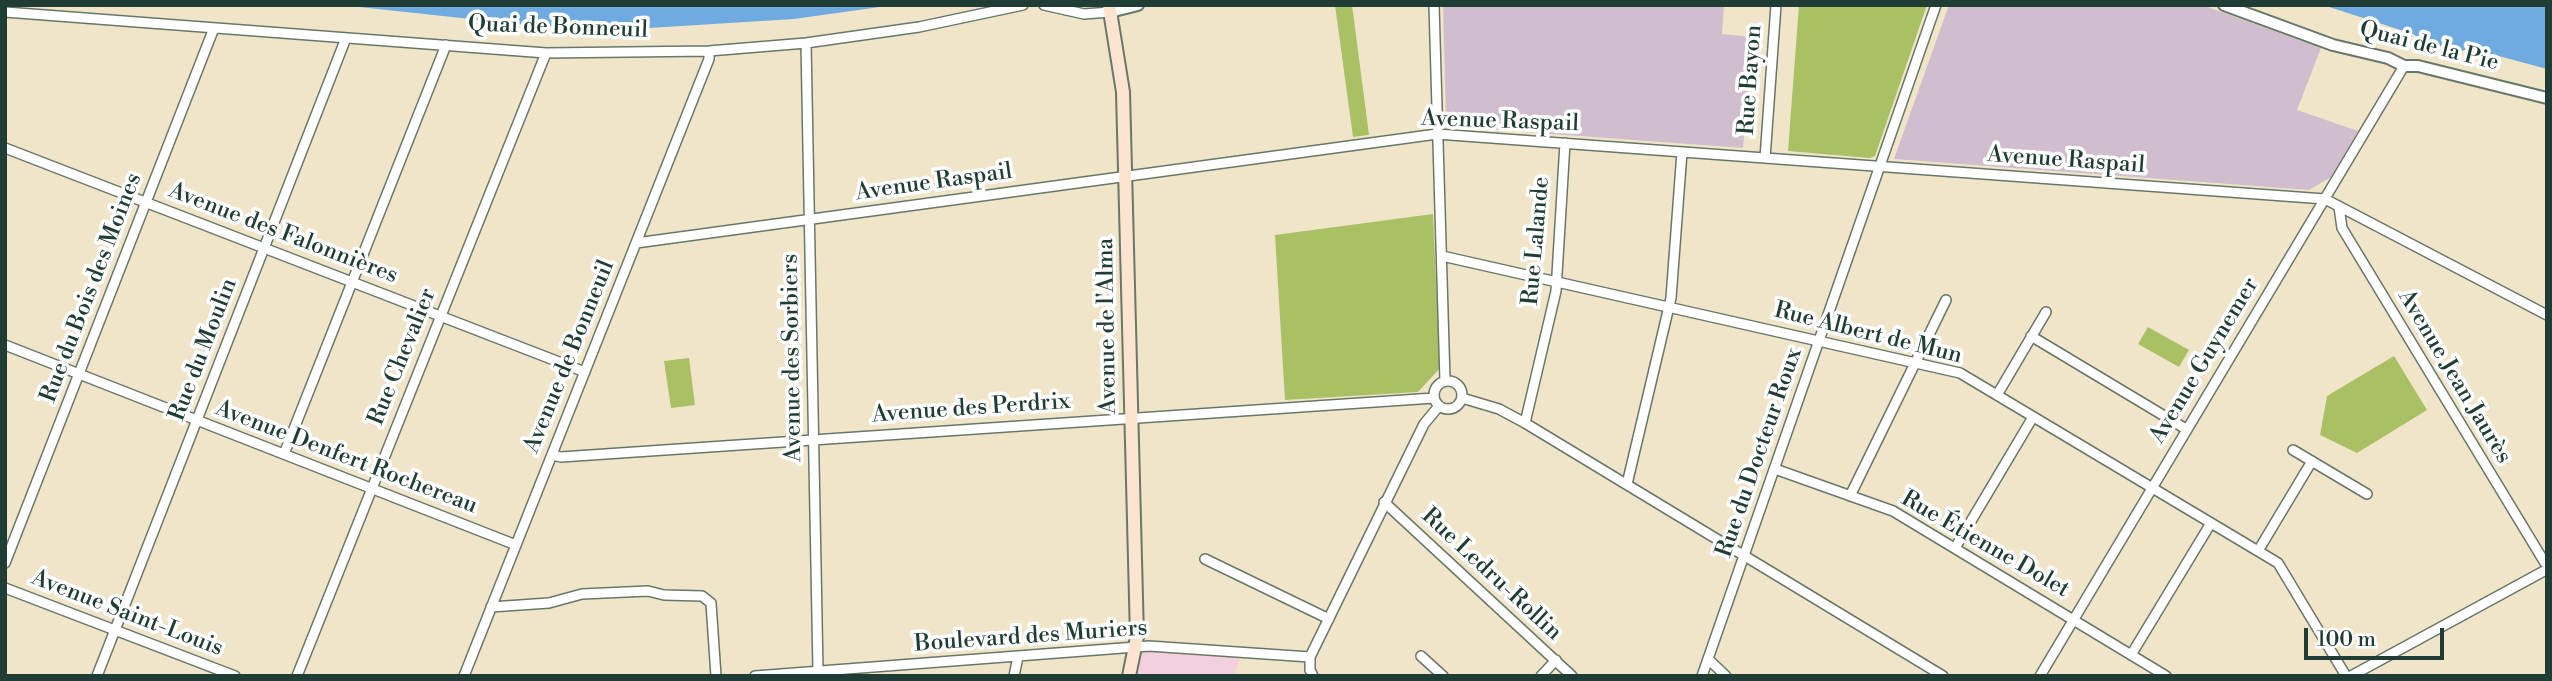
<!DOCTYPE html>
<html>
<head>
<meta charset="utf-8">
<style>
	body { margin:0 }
	#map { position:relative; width:2552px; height:681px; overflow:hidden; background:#f0e5c9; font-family:"Libre Bodoni",serif }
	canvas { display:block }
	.frame { position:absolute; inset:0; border:7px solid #1f3d34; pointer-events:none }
	.scale { position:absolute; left:2304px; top:628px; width:140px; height:32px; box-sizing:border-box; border:4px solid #1f3d34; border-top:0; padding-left:9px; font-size:21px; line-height:24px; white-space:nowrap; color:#1f3d34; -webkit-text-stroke:5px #fff; paint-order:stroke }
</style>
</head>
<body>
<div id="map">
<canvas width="2552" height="681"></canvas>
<div class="frame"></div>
<div class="scale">100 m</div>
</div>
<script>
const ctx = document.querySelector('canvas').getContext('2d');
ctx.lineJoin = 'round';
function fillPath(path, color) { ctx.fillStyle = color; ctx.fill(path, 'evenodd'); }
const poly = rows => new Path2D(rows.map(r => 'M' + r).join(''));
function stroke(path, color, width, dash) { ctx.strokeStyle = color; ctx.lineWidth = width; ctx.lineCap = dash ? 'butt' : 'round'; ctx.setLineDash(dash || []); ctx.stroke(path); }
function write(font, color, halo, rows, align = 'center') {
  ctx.font = font + ' "Libre Bodoni",serif'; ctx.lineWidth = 7; ctx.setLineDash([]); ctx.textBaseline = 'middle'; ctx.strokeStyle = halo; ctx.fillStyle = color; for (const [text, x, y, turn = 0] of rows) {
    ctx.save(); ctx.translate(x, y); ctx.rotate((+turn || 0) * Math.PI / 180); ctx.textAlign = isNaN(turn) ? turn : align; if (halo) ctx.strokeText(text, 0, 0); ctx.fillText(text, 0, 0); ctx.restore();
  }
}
fillPath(poly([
	[1136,648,1242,653,1234,676,1129,676]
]), '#f4cfde');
fillPath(poly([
	[1443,5,1724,5,1722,34,1752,37,1743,148,1457,127,1446,114],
	[1949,5,2202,5,2321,48,2297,110,2358,131,2331,177,2309,190,1894,159]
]), '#d0bdce');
fillPath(poly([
	[1335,5,1352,5,1369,135,1353,137],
	[1799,5,1927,5,1875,156,1870,158,1788,151],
	[1433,214,1440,368,1418,392,1285,400,1275,235],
	[2148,327,2189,350,2179,367,2138,344],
	[2394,356,2427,410,2357,453,2320,435,2327,396],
	[689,358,695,405,671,408,664,361]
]), '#aac065');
fillPath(poly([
	[341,5,894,5,794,19,649,28,535,26],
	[2323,5,2547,5,2547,69,2469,48,2460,52,2422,40,2413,34]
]), '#6fabe0');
const minor = poly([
	[1044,5,1084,14,1110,12],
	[1434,5,1445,381],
	[5,12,546,53,709,51,806,43,919,27,1023,5],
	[806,43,818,671],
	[5,148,585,372],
	[1765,158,1776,5],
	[2339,207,2342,228,2545,563],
	[636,243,1437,134,2325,199,2547,315],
	[1442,256,1960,373,2278,563,2346,676],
	[2031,336,2186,429],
	[5,345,516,545],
	'1434 395a14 14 0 1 1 28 0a14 14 0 1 1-28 0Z',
	[1997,395,2046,312],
	[1462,398,1499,409,1525,423,1943,676],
	[1525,423,1556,291,1565,143],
	[2293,450,2367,494],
	[284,454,446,45],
	[552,455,561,457,1434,398],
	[1775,469,1893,511,2166,676],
	[1627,484,1671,298,1682,152],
	[1850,496,1946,300],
	[1384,502,1572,676],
	[1955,548,2033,417],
	[2258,551,2312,461],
	[1205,559,1329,619],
	[5,563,214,28],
	[5,588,235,676],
	[491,607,549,603,582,594,648,591,664,595,702,596,711,603,716,676],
	[2131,655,2211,523],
	[1421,656,1443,676],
	[1708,659,1726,676],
	[97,676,346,38],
	[297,676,546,53],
	[464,676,709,59,709,51],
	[755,676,1149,646,1310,657],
	[1014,676,1018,657],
	[1313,676,1310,670,1310,657,1424,424,1439,406],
	[1541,676,1556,660],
	[1702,676,1936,5],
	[2040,676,2404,66],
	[2351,676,2544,571]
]);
const tertiary = poly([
	[2224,5,2333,45,2388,58,2404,66,2418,66,2547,98],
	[1110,12,1138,5]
]);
const secondary = poly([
	[1109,5,1123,92,1137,637,1129,676]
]);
stroke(minor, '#687868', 12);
stroke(tertiary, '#687868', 14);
stroke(secondary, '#687868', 16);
stroke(minor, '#fff', 9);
stroke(tertiary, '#fff', 10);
stroke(secondary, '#fde4d0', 12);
write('23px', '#1f3d34', '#fff', [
	["Quai de Bonneuil",558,28,2],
	["Quai de la Pie",2429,47,14],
	["Rue Bayon",1751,80,-86],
	["Avenue Raspail",1500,122,2],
	["Avenue Raspail",2066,161,4],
	["Avenue Raspail",934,183,-8],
	["Avenue des Falonnières",283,234,21],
	["Rue Lalande",1537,241,-85],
	["Rue du Bois des Moines",92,288,-69],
	["Avenue de l'Alma",1108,326,-91],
	["Rue Albert de Mun",1868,334,14],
	["Rue du Moulin",204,350,-69],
	["Rue Chevalier",403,357,-68],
	["Avenue de Bonneuil",570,357,-68],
	["Avenue des Sorbiers",793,358,-91],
	["Avenue Guynemer",2205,361,-59],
	["Avenue Jean Jaurès",2454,377,59],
	["Avenue des Perdrix",971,409,-4],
	["Rue du Docteur Roux",1760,453,-71],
	["Avenue Denfert Rochereau",346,458,21],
	["Rue Étienne Dolet",1985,545,30],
	["Rue Ledru-Rollin",1491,575,43],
	["Avenue Saint-Louis",127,614,21],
	["Boulevard des Muriers",1031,637,-4]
]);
</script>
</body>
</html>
